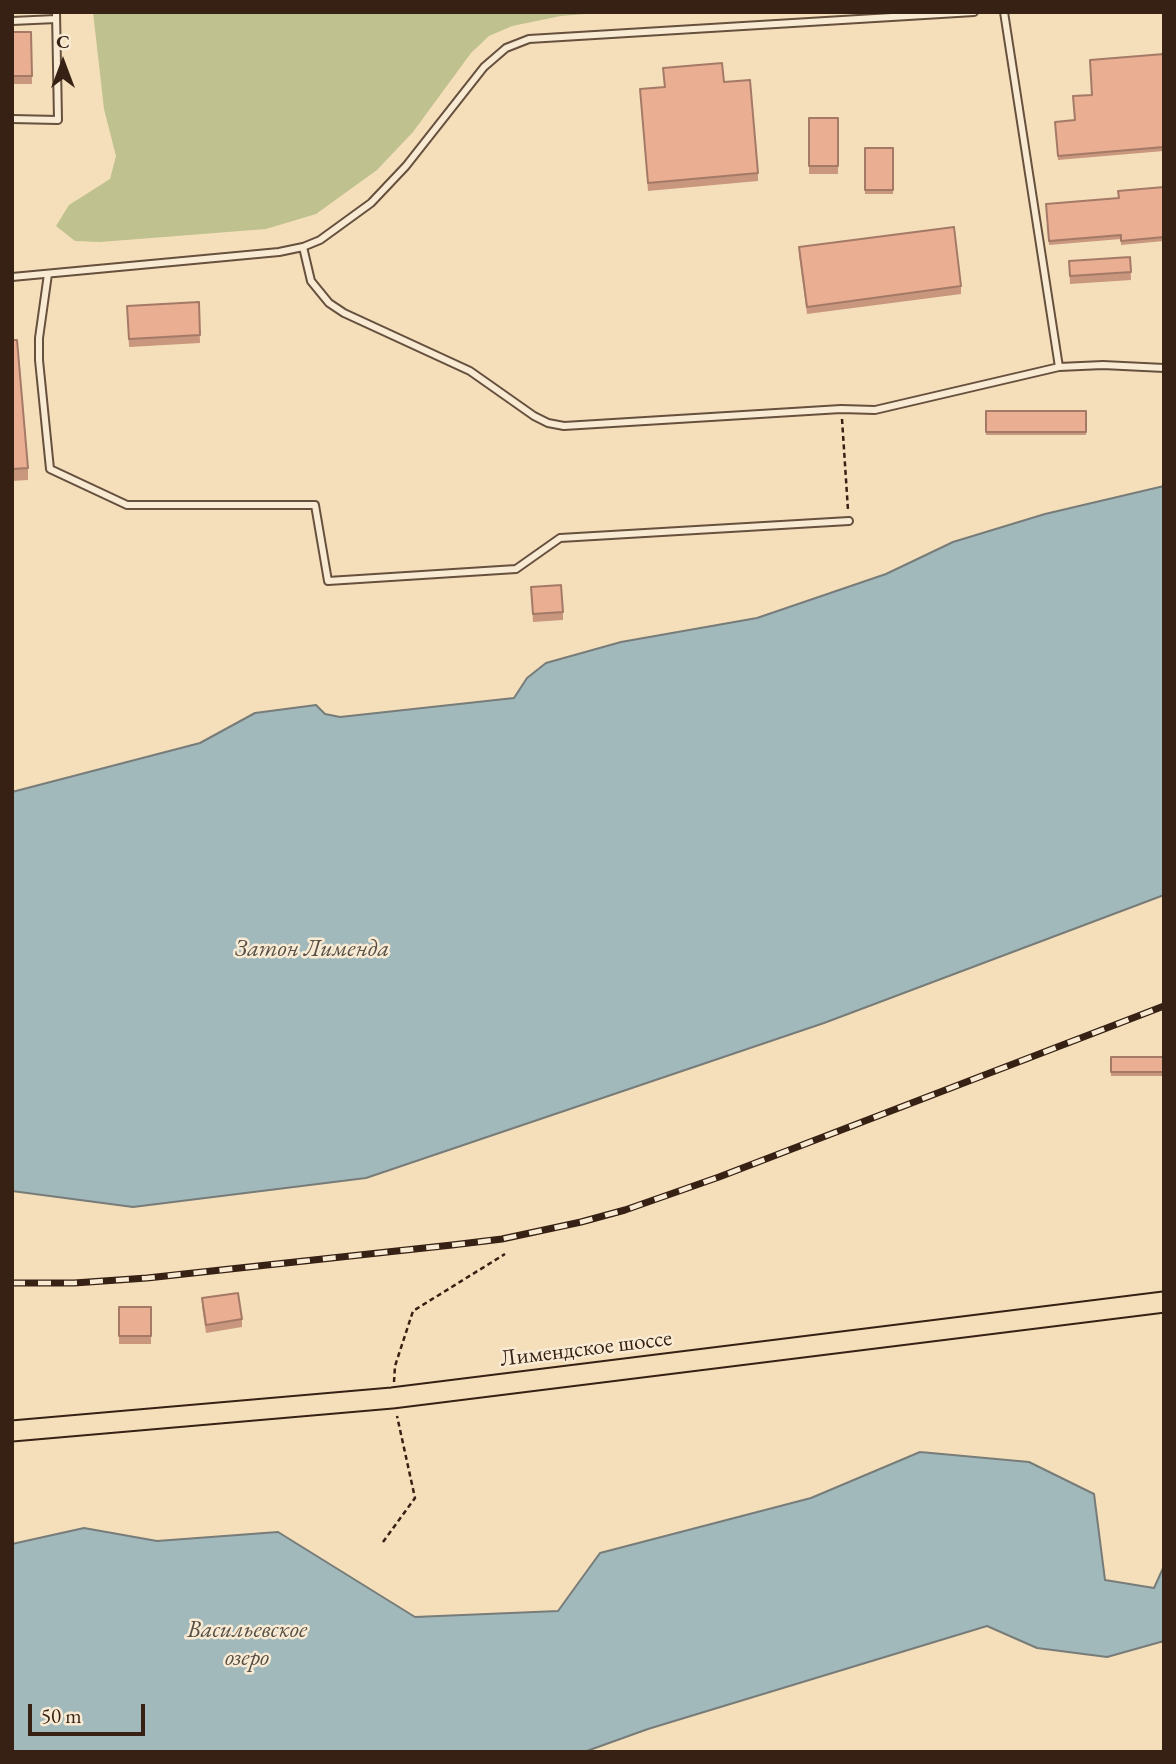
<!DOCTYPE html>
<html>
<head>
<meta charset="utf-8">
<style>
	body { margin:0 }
	#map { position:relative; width:1176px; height:1764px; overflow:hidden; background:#f5dfbb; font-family:"EB Garamond",serif }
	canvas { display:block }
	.frame { position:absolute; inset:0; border:14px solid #362114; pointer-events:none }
	.north { position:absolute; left:28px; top:28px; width:70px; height:70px; -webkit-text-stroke:5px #f8ead3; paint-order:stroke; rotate:0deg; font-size:19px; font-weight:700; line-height:28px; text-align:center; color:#362114 }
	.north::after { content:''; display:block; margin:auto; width:24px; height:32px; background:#362114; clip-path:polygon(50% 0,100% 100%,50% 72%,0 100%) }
	.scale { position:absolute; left:28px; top:1704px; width:117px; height:32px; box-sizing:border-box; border:4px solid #362114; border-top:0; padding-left:9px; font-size:21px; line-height:24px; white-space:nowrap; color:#362114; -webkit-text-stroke:5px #f8ead3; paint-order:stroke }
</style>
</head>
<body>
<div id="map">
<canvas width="1176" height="1764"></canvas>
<div class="frame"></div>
<div class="north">С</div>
<div class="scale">50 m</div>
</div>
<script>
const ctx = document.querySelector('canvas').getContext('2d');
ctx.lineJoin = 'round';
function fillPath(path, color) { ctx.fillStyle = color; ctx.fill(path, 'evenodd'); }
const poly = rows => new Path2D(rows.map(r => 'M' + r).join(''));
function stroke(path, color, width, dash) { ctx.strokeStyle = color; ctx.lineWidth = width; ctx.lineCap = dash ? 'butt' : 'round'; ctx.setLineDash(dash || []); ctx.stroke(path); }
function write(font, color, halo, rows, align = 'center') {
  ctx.font = font + ' "EB Garamond",serif'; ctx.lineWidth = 5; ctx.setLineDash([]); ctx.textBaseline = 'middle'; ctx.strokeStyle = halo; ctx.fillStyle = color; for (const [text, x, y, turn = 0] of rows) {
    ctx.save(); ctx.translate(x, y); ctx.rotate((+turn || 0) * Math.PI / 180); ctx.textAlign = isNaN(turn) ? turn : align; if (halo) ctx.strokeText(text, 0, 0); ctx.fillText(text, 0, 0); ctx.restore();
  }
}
fillPath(poly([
	[93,12,610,12,561,16,512,26,489,36,471,53,413,132,377,170,316,214,266,229,100,242,75,241,56,226,69,205,110,179,116,156,104,109]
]), '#bfc18e');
const water = poly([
	[1164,486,1164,895,824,1023,366,1178,133,1207,12,1191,12,792,200,743,255,713,316,705,325,714,340,717,514,698,527,678,546,663,621,642,757,618,886,574,953,542,1045,514,1164,486],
	[920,1452,1029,1462,1094,1494,1105,1580,1154,1588,1164,1566,1164,1641,1107,1657,1037,1648,987,1626,648,1729,584,1752,12,1752,12,1544,84,1528,157,1541,278,1532,415,1617,558,1611,600,1553,811,1498,920,1452]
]);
fillPath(water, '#a2b9bc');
stroke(water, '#777c79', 2);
const lane = poly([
	[1004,12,1059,367],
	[12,21,56,19],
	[12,119,58,120,56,12],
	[303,247,311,281,329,303,344,313,470,371,534,416,548,423,564,426,841,409,875,410,1059,367,1103,365,1164,368],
	[48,274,39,338,39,360,50,469,127,505,315,505,328,581,516,569,560,538,849,521],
	[12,277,279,252,303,247,320,240,371,203,406,166,484,67,506,48,529,39,974,12]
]);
const primary = poly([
	[12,1431,392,1398,1164,1302]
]);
stroke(lane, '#66503e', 10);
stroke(primary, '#362114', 23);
stroke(poly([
	[842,419,848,510],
	[394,1382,395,1366,413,1311,505,1254],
	[383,1542,415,1498,397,1416]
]), '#362114', 2.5, [5, 3.5]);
stroke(lane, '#f8ead3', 6);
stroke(primary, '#f5dfbb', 19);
const rail = poly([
	[12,1283,74,1283,147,1278,452,1245,502,1239,581,1222,625,1210,719,1177,1164,1006]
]);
stroke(rail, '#362114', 7);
stroke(rail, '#f8ead3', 4.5, [13]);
fillPath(poly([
	[12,32,31,32,32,84,12,84],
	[1164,54,1164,151,1058,160,1055,122,1075,120,1092,95],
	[663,68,724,82,758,173,758,181,648,191,640,89,664,87],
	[809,118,838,118,838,174,809,174],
	[865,148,893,148,893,194,865,194],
	[1164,187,1164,241,1121,245,1121,239,1049,245,1046,204,1119,198],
	[799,247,961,286,961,294,807,314,799,255],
	[1130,257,1131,280,1070,284,1069,261],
	[199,302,200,343,129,347,127,306],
	[12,340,28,468,28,480,12,481],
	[986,411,1086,411,1086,435,986,435],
	[531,587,563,612,563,620,533,622],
	[1111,1057,1164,1057,1164,1076,1111,1076],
	[202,1298,242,1319,242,1327,206,1333,202,1306],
	[119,1307,151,1307,151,1344,119,1344]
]), '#c9967e');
const building = poly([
	[12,32,31,32,32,76,12,76,12,32],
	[1164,54,1164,147,1058,156,1055,122,1075,120,1073,96,1092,95,1090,60,1164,54],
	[722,63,724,82,750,80,758,173,648,183,640,89,665,87,663,68,722,63],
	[809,118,838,118,838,166,809,166,809,118],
	[865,148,893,148,893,190,865,190,865,148],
	[1164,187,1164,237,1121,241,1121,235,1049,241,1046,204,1119,198,1118,191,1164,187],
	[954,227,961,286,807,307,799,247,954,227],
	[1130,257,1131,272,1070,276,1069,261,1130,257],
	[199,302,200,335,129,339,127,306,199,302],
	[12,340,17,340,28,468,12,469,12,340],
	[986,411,1086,411,1086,432,986,432,986,411],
	[561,585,563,612,533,614,531,587,561,585],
	[1111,1057,1164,1057,1164,1072,1111,1072,1111,1057],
	[238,1293,242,1319,206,1325,202,1298,238,1293],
	[119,1307,151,1307,151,1336,119,1336,119,1307]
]);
fillPath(building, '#eaae93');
stroke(building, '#a47a67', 2);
write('23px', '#362114', '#f8ead3', [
	["Лимендское шоссе",586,1349,-7]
]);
write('italic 24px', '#564f46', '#f8ead3', [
	["Затон Лименда",312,949],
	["Васильевское",247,1630],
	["озеро",247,1658]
]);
</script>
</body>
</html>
